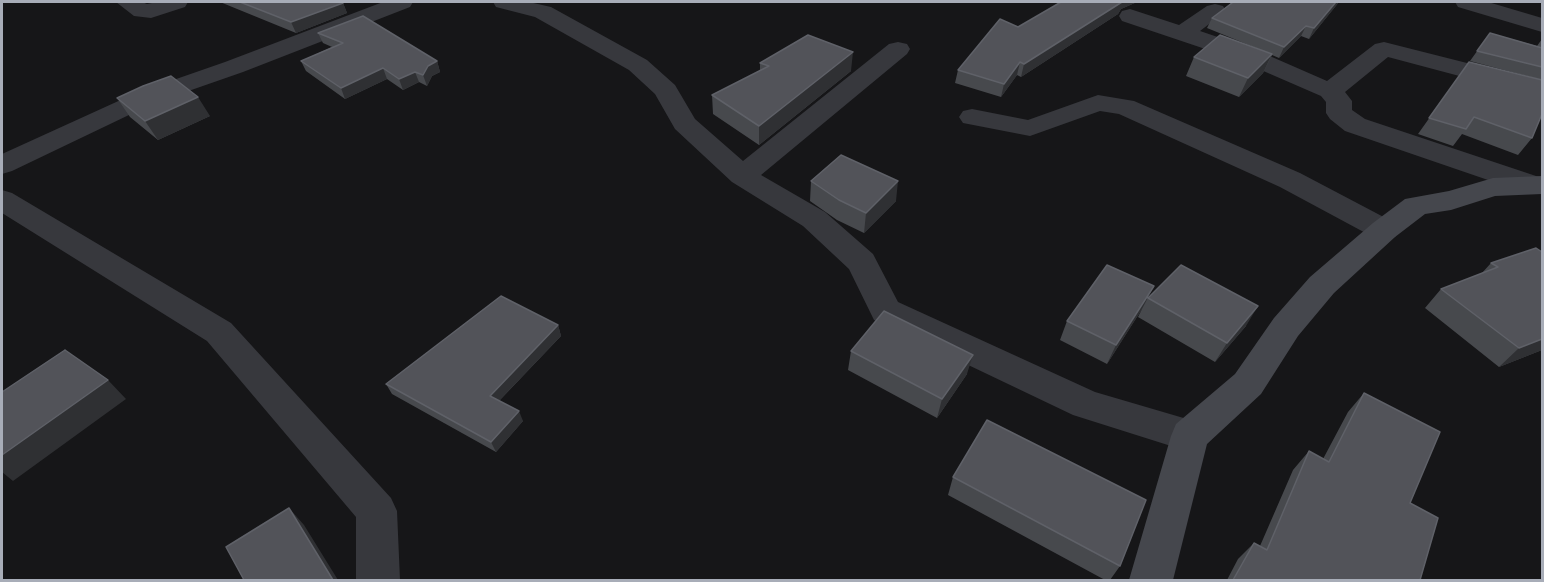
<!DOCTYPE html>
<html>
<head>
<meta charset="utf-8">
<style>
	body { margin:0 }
	#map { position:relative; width:1544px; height:582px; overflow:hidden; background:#161618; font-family:"Sofia Sans Condensed",sans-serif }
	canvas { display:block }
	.frame { position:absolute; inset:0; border:3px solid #a8adb8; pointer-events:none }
</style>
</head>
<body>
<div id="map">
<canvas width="1544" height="582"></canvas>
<div class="frame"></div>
</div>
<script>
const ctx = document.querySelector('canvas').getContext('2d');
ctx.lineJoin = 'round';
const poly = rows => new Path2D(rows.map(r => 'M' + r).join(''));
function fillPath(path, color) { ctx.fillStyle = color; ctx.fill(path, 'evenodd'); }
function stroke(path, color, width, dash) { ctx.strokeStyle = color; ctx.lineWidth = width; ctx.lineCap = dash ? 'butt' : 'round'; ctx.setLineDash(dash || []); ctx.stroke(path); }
fillPath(poly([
	[116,2,142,2,147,4,157,2,188,2,185,7,151,18,134,16,116,2],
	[383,2,413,2,410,7,243,72,154,103,12,171,2,174,2,154,136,93,225,62,383,2],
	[493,2,529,2,551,7,647,60,675,85,695,119,743,161,889,44,898,42,907,44,910,49,907,54,761,175,825,212,873,254,898,302,1095,392,1204,424,1209,436,1204,448,1190,452,1073,415,874,320,849,269,803,226,732,182,675,129,655,94,629,70,535,17,496,7,493,2],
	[1455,2,1488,2,1542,18,1542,32,1458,7,1455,2],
	[1215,4,1223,6,1226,11,1200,31,1256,50,1327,81,1375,44,1384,42,1542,82,1542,98,1388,57,1345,92,1352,101,1352,110,1365,119,1542,178,1542,192,1533,194,1523,192,1345,131,1330,119,1326,113,1326,102,1321,96,1238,60,1122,21,1119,16,1122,11,1130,9,1179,25,1207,6,1215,4],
	[1098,95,1134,101,1300,173,1395,223,1399,230,1395,237,1384,240,1373,237,1280,187,1119,114,1100,111,1030,136,963,123,959,117,963,111,972,109,1028,120,1098,95],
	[2,190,12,193,231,323,391,498,397,511,400,580,356,580,356,517,207,341,2,213,2,190]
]), '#37383d');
fillPath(poly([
	[1542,176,1542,194,1495,196,1451,210,1425,214,1395,237,1334,293,1298,336,1261,394,1207,444,1173,580,1129,580,1171,436,1176,424,1235,374,1274,318,1310,277,1373,223,1405,199,1449,191,1493,178,1542,176]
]), '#45474d');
fillPath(poly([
	[220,2,340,2,343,3,347,13,296,33],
	[1061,2,1137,2,1121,9,1118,14,1021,77,1017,75,1001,97,955,83,958,70,1018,27],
	[1231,2,1339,2,1309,39,1301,36,1279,58,1272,55,1263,73,1239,97,1186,76,1194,57,1261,50,1207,28,1212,18,1230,4],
	[318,33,437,61,440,72,432,76,427,86,419,82,403,90,387,79,345,99,306,71,301,61,332,47,323,43],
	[1490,33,1537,46,1542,39,1542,80,1470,61],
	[1469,62,1532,138,1518,155,1462,134,1453,146,1418,134],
	[760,63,851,71,759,145,713,114,712,95,760,71],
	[117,98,210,116,158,140,130,117],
	[811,181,896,201,864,233,837,220,810,201],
	[1542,252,1542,350,1499,367,1425,308,1441,289,1482,273,1491,263],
	[1149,297,1246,326,1215,362,1138,317,1142,309,1107,364,1060,340,1067,321],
	[558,325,561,336,499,401,523,421,496,452,392,394,386,384],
	[851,351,967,374,937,418,848,370],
	[1364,393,1410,503,1420,580,1227,580,1238,559,1254,543,1260,546,1293,470,1309,451,1323,459,1348,412],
	[953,477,1120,566,1110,580,1105,580,948,495]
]), '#47494d');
fillPath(poly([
	[1122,2,1137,2,1121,9,1118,14,1021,77,1024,64],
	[1336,2,1339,2,1309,39,1314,28],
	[343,3,347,13,296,33,291,22],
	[1306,26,1301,36,1279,58,1284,47],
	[853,52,851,71,759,145,759,126],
	[1272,54,1263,73,1239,97,1248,78],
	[437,61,440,72,432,76,427,86,423,75,428,66],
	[1020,62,1017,75,1001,97,1004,84],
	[383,68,387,79,345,99,341,88],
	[415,72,419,82,403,90,399,79],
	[198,97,210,116,158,140,145,121],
	[898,181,896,201,864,233,866,213],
	[1154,286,1142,309,1107,364,1116,345],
	[1258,306,1246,326,1215,362,1227,343],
	[558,325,561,336,494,406,490,396],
	[1542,339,1542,350,1499,367,1519,348],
	[973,355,967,374,937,418,942,399],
	[108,380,126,399,13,481,2,472,2,455],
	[519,411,523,421,496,452,491,442],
	[289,508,304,525,338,580,333,580]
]), '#2f3033');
const building = poly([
	[240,2,340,2,343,3,291,22,240,2],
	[1061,2,1122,2,1024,64,1020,62,1004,84,958,70,1000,19,1018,27,1061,2],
	[1232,2,1336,2,1314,28,1306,26,1284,47,1212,18,1232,3,1232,2],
	[363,16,437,61,428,66,423,75,415,72,399,79,383,68,341,88,301,61,343,43,318,33,363,16],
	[1490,33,1542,48,1542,67,1477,51,1490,33],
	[808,35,853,52,759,126,712,95,769,66,760,63,808,35],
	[1220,35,1272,54,1248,78,1194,57,1220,35],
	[1469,62,1542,80,1542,114,1532,138,1474,117,1466,129,1429,118,1469,62],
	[171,76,198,97,145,121,117,98,143,86,171,76],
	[841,155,898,181,866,213,839,200,811,181,841,155],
	[1536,248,1542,252,1542,339,1519,348,1441,289,1498,267,1491,263,1536,248],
	[1107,265,1154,286,1116,345,1067,321,1107,265],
	[1181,265,1258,306,1227,343,1148,298,1181,265],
	[501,296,558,325,490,396,519,411,491,442,386,384,501,296],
	[884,311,973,355,942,399,851,351,884,311],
	[65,350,108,380,2,455,2,392,65,350],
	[1364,393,1440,432,1410,503,1438,518,1420,580,1233,580,1254,543,1267,550,1309,451,1329,462,1364,393],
	[987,420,1146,500,1120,566,953,477,987,420],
	[289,508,333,580,244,580,226,547,289,508]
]);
fillPath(building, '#525359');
stroke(building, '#5f6168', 1.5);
</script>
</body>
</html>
